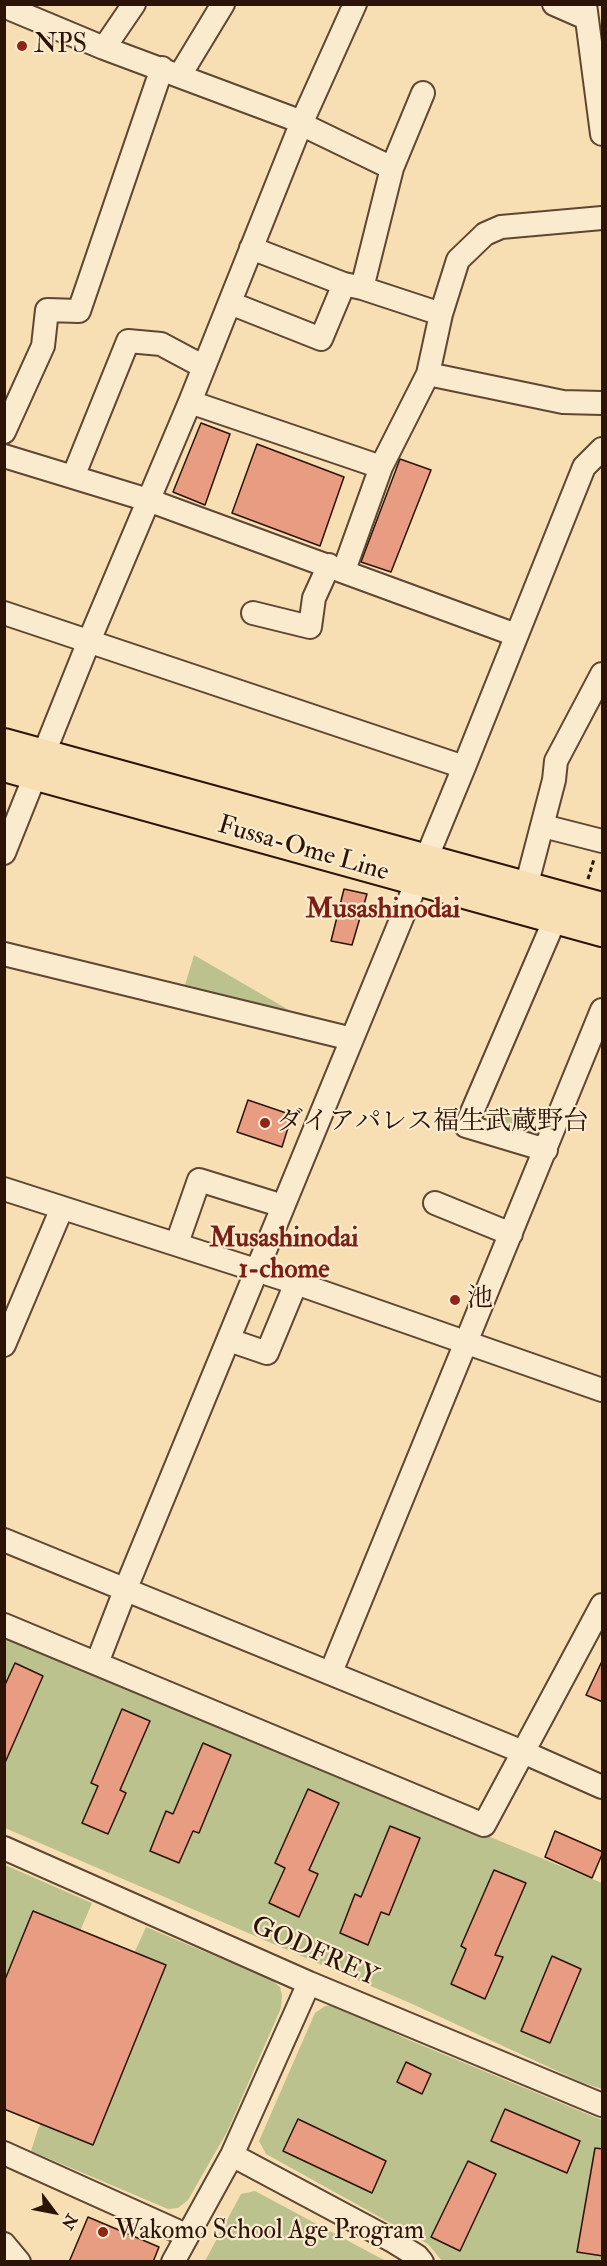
<!DOCTYPE html>
<html>
<head>
<meta charset="utf-8">
<style>
	body { margin:0 }
	#map { position:relative; width:607px; height:2266px; overflow:hidden; background:#f7dfb3; font-family:"IM FELL Double Pica",serif }
	canvas { display:block }
	.frame { position:absolute; inset:0; border:6px solid #2b1307; pointer-events:none }
	.north { position:absolute; left:24px; top:2182px; width:60px; height:60px; -webkit-text-stroke:4px #faeace; paint-order:stroke; rotate:122deg; font-size:16px; font-weight:700; line-height:24px; text-align:center; color:#2b1307 }
	.north::after { content:''; display:block; margin:auto; width:21px; height:27px; background:#2b1307; clip-path:polygon(50% 0,100% 100%,50% 72%,0 100%) }
</style>
</head>
<body>
<div id="map">
<canvas width="607" height="2266"></canvas>
<div class="frame"></div>
<div class="north">N</div>
</div>
<script>
const ctx = document.querySelector('canvas').getContext('2d');
ctx.lineJoin = 'round';
function fillPath(path, color) { ctx.fillStyle = color; ctx.fill(path, 'evenodd'); }
const poly = rows => new Path2D(rows.map(r => 'M' + r).join(''));
function stroke(path, color, width, dash) { ctx.strokeStyle = color; ctx.lineWidth = width; ctx.lineCap = dash ? 'butt' : 'round'; ctx.setLineDash(dash || []); ctx.stroke(path); }
function write(font, color, halo, rows, align = 'center') {
  ctx.font = font + ' "IM FELL Double Pica","Noto Serif JP",serif'; ctx.lineWidth = 4.5; ctx.setLineDash([]); ctx.textBaseline = 'middle'; ctx.strokeStyle = halo; ctx.fillStyle = color; for (const [text, x, y, turn = 0] of rows) {
    ctx.save(); ctx.translate(x, y); ctx.rotate((+turn || 0) * Math.PI / 180); ctx.textAlign = isNaN(turn) ? turn : align; if (halo) ctx.strokeText(text, 0, 0); ctx.fillText(text, 0, 0); ctx.restore();
  }
}
fillPath(poly([
	[194,955,294,1013,185,985],
	[490,1110,539,1127,535,1139,486,1121],
	[4,1637,602,1883,602,2089,581,2082,410,2003,5,1828],
	[5,1865,92,1903,5,2107],
	[146,1927,272,1980,280,1987,282,1995,281,2008,227,2132,188,2200,178,2208,168,2209,31,2151,38,2129,136,1949],
	[336,2005,409,2040,602,2120,602,2261,442,2261,428,2244,266,2154,259,2141,315,2013,325,2006],
	[255,2191,384,2260,385,2261,205,2261,241,2194]
]), '#bcc28e');
const building = poly([
	[201,423,230,434,205,505,173,492,201,423],
	[257,444,344,477,320,546,232,513,257,444],
	[400,459,431,470,391,572,361,562,400,459],
	[344,889,367,894,352,945,331,941,344,889],
	[248,1100,292,1115,282,1147,237,1132,248,1100],
	[603,1659,603,1702,586,1695,603,1659],
	[15,1663,43,1676,4,1765,4,1687,15,1663],
	[122,1709,150,1721,120,1790,126,1793,108,1834,82,1823,98,1786,91,1783,122,1709],
	[203,1743,231,1755,199,1833,193,1831,179,1863,150,1851,166,1811,173,1814,203,1743],
	[308,1789,339,1803,309,1870,318,1874,299,1917,269,1903,285,1868,275,1863,308,1789],
	[390,1826,420,1838,389,1915,381,1912,368,1945,340,1933,355,1894,361,1897,390,1826],
	[555,1831,603,1852,592,1878,545,1857,555,1831],
	[494,1870,526,1883,495,1955,503,1957,485,1999,451,1984,466,1949,461,1946,494,1870],
	[33,1911,166,1965,93,2145,4,2109,4,1982,33,1911],
	[552,1956,581,1969,550,2043,521,2031,552,1956],
	[406,2062,431,2074,422,2094,397,2082,406,2062],
	[505,2109,580,2141,567,2173,491,2141,505,2109],
	[298,2119,386,2161,372,2193,283,2151,298,2119],
	[595,2148,603,2149,603,2256,577,2252,595,2148],
	[468,2161,496,2174,460,2251,431,2237,468,2161],
	[88,2217,159,2247,153,2262,69,2262,88,2217]
]);
fillPath(building, '#e89c81');
stroke(building, '#2b1307', 1.5);
const minor = poly([
	[554,4,586,18],
	[585,4,602,134],
	[6,7,104,48,302,122],
	[104,48,134,4],
	[180,75,223,4],
	[301,124,392,168],
	[251,248,344,284,362,288,441,314],
	[362,288,392,168,423,93],
	[230,303,321,339,344,284],
	[428,374,563,402,602,403],
	[190,402,381,467],
	[4,432,43,346,47,310,79,311,162,68],
	[4,456,148,500,516,635],
	[73,477,128,341,161,344,204,367],
	[344,570,381,467,428,374,441,314,458,260,485,234,501,227,602,218],
	[4,613,464,767],
	[253,613,310,627,314,598,329,565],
	[543,826,602,841],
	[4,853,89,641,190,402,301,124,355,4],
	[526,887,554,780,556,761,602,674],
	[4,954,352,1039],
	[546,1150,466,1126,555,919],
	[4,1189,296,1283,602,1390],
	[435,1203,511,1234],
	[177,1243,199,1180,283,1206],
	[229,1340,267,1353,296,1283],
	[4,1345,62,1208],
	[4,1540,523,1752,602,1787],
	[4,1625,484,1825,602,1605],
	[97,1663,126,1588,464,767,584,467,602,449],
	[331,1672,602,1010],
	[4,1848,309,1983,602,2105],
	[4,2153,186,2235],
	[232,2155,391,2240,417,2256,422,2262],
	[4,2244,19,2262],
	[173,2262,232,2155,309,1983]
]);
const major = poly([
	[4,743,602,907],
	[4,767,602,932]
]);
stroke(minor, '#5e4632', 26);
stroke(major, '#2b1307', 32);
stroke(poly([
	[588,879,594,859]
]), '#2b1307', 3, [4.5, 3]);
stroke(minor, '#faeace', 22);
stroke(major, '#f7dfb3', 28);
for (const [x, y, r, color] of [
	[22,46,6,"#8f2418"],
	[265,1123,6,"#8f2418"],
	[455,1300,6,"#8f2418"],
	[103,2232,6,"#8f2418"]
]) { const dot = new Path2D(); dot.arc(x, y, r, 0, 2 * Math.PI); ctx.fillStyle = color; ctx.fill(dot); stroke(dot, '#faeace', 2); }
write('26px', '#2b1307', '#faeace', [
	["NPS",34,46],
	["ダイアパレス福生武蔵野台",277,1123],
	["池",467,1300],
	["Wakomo School Age Program",115,2232]
], 'left');
write('26px', '#2b1307', '#faeace', [
	["Fussa-Ome Line",303,850,16],
	["GODFREY",314,1953,24]
]);
write('bold 27px', '#7a1f14', '#faeace', [
	["Musashinodai",284,1240],
	["1-chome",284,1271]
]);
write('bold 28px', '#7a1f14', '#faeace', [
	["Musashinodai",383,911]
]);
</script>
</body>
</html>
